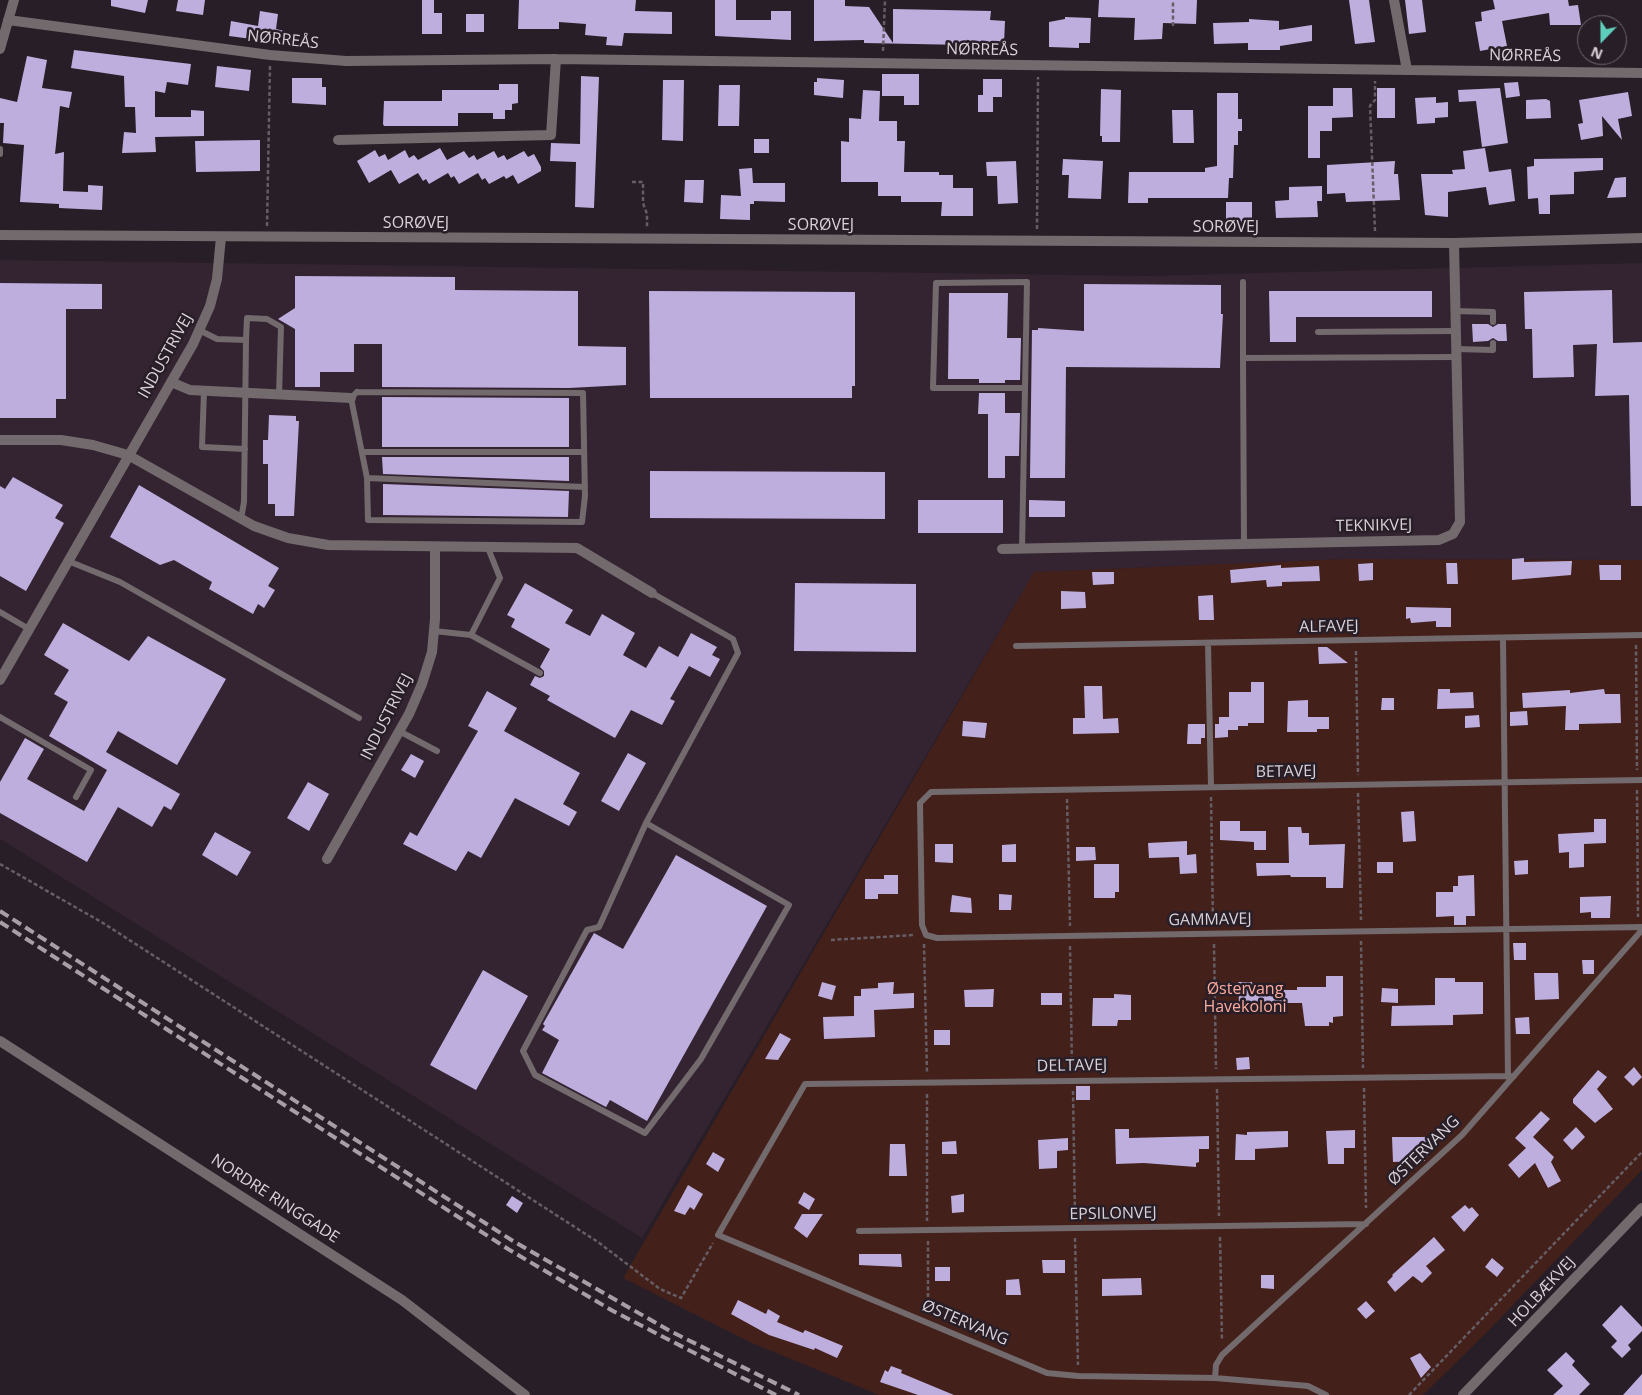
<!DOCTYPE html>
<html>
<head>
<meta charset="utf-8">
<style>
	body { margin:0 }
	#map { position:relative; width:1642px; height:1395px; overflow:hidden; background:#281e27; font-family:"Open Sans",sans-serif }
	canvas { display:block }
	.north { position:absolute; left:1577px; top:15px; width:50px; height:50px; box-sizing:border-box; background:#281e27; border:1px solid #6f666e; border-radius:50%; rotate:202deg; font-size:14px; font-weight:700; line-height:20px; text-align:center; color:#d9d2d8 }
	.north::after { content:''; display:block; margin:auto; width:18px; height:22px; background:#5dceb9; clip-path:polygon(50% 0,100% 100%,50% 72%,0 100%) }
</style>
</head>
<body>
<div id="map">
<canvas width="1642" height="1395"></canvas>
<div class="north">N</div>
</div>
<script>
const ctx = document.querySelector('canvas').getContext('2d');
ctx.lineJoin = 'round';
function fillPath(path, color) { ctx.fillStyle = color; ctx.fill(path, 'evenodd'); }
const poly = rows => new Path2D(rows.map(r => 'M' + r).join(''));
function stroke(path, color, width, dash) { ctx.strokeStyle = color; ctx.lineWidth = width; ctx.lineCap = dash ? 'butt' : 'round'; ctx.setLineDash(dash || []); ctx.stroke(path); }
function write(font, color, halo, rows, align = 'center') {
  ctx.font = font + ' "Open Sans",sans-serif'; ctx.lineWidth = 5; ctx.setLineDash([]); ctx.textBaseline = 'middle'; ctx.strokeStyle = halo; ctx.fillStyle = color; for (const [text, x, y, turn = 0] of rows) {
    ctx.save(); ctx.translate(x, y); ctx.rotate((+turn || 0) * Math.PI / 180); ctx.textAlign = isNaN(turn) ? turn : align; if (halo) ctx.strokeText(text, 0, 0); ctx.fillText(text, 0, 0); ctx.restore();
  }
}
fillPath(poly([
	[0,260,1148,276,1642,263,1642,560,1346,559,1034,572,642,1238,0,839]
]), '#342432');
fillPath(poly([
	[1346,559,1642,560,1642,1170,1487,1332,1423,1395,879,1395,752,1343,623,1278,1034,572]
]), '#44201b');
fillPath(poly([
	[111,0,148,0,145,13,111,6],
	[178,0,205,0,203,15,176,11],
	[422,0,434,0,434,13,442,13,442,34,422,34],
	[519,0,636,0,635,11,672,12,672,34,624,33,622,46,606,45,607,37,585,35,586,24,559,22,559,29,518,29],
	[715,0,736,0,736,20,771,20,771,11,791,11,791,40,715,36],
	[814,0,845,0,845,6,869,7,893,43,893,9,991,11,990,20,1005,21,1004,44,965,45,864,43,864,40,814,41],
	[1099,0,1197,0,1196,24,1163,23,1162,39,1134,40,1135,18,1098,17],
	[1349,0,1369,0,1375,42,1355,44],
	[1405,0,1422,0,1426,32,1409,34],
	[1493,0,1568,0,1569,6,1578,5,1581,25,1550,25,1549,13,1502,21,1507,46,1480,51,1475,22,1482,21,1481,12,1495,9],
	[260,11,278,14,276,29,284,31,282,43,229,36,231,21,258,26],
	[466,14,484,14,484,32,466,32],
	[1065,17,1091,18,1090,43,1079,43,1079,48,1049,47,1049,22,1065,19],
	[1249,19,1279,21,1279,30,1312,25,1312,41,1280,46,1280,50,1248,50,1248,43,1214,44,1213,23,1249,22],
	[74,50,191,64,188,85,167,82,165,93,155,91,155,117,191,117,191,110,204,111,204,136,155,137,156,152,122,153,124,132,136,133,135,107,125,107,124,76,71,68],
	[27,56,47,60,42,88,72,92,69,108,60,106,55,154,64,152,63,191,88,192,88,185,103,186,102,210,59,208,59,204,20,202,24,145,3,143,4,123,0,123,0,98,17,102],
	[217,66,251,70,249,91,215,87],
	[882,74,919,74,919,105,904,105,904,96,882,96],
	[581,76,599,77,594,208,575,207,576,162,550,161,551,143,580,144],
	[292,78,322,78,322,87,326,87,326,105,292,103],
	[817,78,844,80,843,98,814,95,814,82,817,82],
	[983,79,1002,79,1002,97,993,97,993,112,978,112,978,95,983,95],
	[663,80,684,80,683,141,662,140],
	[1518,82,1520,96,1506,98,1504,83],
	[499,84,518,84,518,103,512,104,512,110,505,110,505,119,493,119,493,113,458,113,458,126,384,126,383,124,384,101,442,101,442,90,499,90],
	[719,85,740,85,739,126,718,126],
	[1333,88,1352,88,1353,117,1332,118,1332,131,1320,131,1320,158,1308,158,1308,106,1333,106],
	[1377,88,1395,88,1395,118,1377,118],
	[1500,88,1508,143,1482,147,1476,101,1459,102,1458,90],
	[1101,89,1121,90,1120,142,1102,142,1102,136,1100,136],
	[863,90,880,91,879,121,897,121,897,141,905,141,904,172,939,172,939,175,953,175,953,188,973,188,973,216,941,216,942,202,901,202,901,196,878,196,878,182,841,182,841,141,849,142,849,118,861,119],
	[1628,92,1632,116,1618,119,1622,140,1602,116,1603,136,1581,140,1578,124,1583,123,1579,100],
	[1217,93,1238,93,1238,119,1242,119,1242,131,1238,131,1238,145,1234,145,1233,178,1229,178,1228,198,1148,198,1148,203,1128,203,1129,172,1205,172,1205,168,1217,166],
	[1436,97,1436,103,1448,102,1448,117,1435,118,1435,123,1417,124,1415,98],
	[1546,99,1550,101,1551,118,1526,119,1526,100],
	[1172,110,1193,110,1194,143,1173,143],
	[754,139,769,139,769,153,754,153],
	[260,140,260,171,196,172,195,141],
	[440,148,447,160,464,151,469,158,474,155,477,160,494,151,498,158,504,155,507,160,524,151,528,157,534,154,541,167,541,171,518,184,513,175,506,179,504,176,489,184,485,178,482,180,478,173,459,184,454,176,451,178,448,173,429,184,426,179,423,181,418,173,399,184,391,170,369,183,357,161,375,150,379,157,385,154,388,160,405,150,409,158,414,155,418,160],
	[1485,148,1489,172,1511,169,1515,201,1489,205,1486,187,1448,192,1448,217,1425,215,1421,174,1453,174,1452,170,1465,169,1463,151],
	[1603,158,1603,170,1574,172,1574,194,1550,195,1550,214,1539,214,1538,198,1528,199,1527,167,1534,166,1534,159],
	[1063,159,1103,161,1101,199,1068,198,1069,175,1062,175],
	[1016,161,1018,203,998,204,997,176,987,176,986,162],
	[1395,161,1394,174,1398,174,1400,200,1346,202,1345,193,1327,194,1327,165],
	[752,168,753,183,785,183,785,202,754,201,754,204,750,204,750,220,720,219,721,195,741,196,739,169],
	[1626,177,1626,197,1607,198,1615,178],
	[685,180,704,180,703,203,684,202],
	[1322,186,1322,201,1317,201,1318,217,1276,218,1275,201,1289,200,1289,187],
	[1226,202,1252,202,1252,223,1226,222],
	[295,276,455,277,455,290,578,291,578,346,626,347,626,385,569,388,382,387,382,344,354,344,354,372,320,372,320,387,295,387,295,329,278,319,295,308],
	[0,283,102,284,102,309,66,309,66,399,56,399,56,418,0,418],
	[1084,284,1221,285,1221,314,1223,314,1220,368,1066,367,1065,478,1030,478,1032,330,1038,330,1038,328,1084,331],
	[1612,290,1613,343,1642,342,1642,506,1631,506,1629,395,1595,396,1597,344,1573,345,1574,377,1533,378,1532,329,1525,329,1524,292],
	[649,291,855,292,855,386,852,386,852,398,650,398],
	[1269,291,1432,291,1432,317,1296,317,1296,342,1270,342],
	[949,293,1008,293,1007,338,1021,338,1020,380,1005,380,1005,383,979,383,979,379,948,379],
	[1472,324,1488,324,1493,327,1498,324,1506,324,1507,341,1498,341,1493,338,1488,341,1473,342],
	[979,393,1005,393,1005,413,1020,413,1019,456,1005,456,1005,478,988,478,988,414,978,414],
	[382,397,569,398,569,447,382,447],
	[269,415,296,416,296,421,299,421,294,516,275,516,275,504,268,504,268,464,263,464,263,440,268,440],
	[382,457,569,457,569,481,383,474],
	[650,471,885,472,885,519,650,518],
	[13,477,63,505,55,518,64,523,26,591,0,576,0,486,5,489],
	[383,484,569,491,568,517,383,515],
	[139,485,279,568,268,586,275,590,264,608,258,604,253,614,209,589,212,582,174,560,160,565,110,537],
	[918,500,1003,500,1003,533,918,533],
	[1029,500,1065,501,1065,517,1029,517],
	[1524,558,1524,562,1572,561,1571,575,1512,580,1512,559],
	[1373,563,1373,580,1359,581,1358,564],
	[1446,563,1457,563,1458,584,1447,584],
	[1281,565,1281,568,1319,566,1320,581,1282,582,1282,586,1267,587,1266,580,1231,583,1230,570],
	[1599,565,1621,565,1621,580,1600,580],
	[1092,572,1114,572,1114,584,1093,585],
	[525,583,573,610,565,623,590,636,602,614,635,633,623,655,646,668,659,646,678,657,691,633,717,647,712,655,720,659,710,677,689,666,670,699,675,701,662,725,631,710,615,738,547,700,550,696,530,685,535,676,540,678,544,676,544,671,540,667,550,649,511,627,515,619,507,615],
	[795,583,916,584,916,652,794,651],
	[1061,591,1085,592,1086,608,1061,609],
	[1213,595,1214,620,1199,620,1198,596],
	[1406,607,1451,608,1451,627,1436,627,1436,621,1411,623,1410,618,1406,619],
	[63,623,129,661,148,636,226,679,177,765,118,731,106,752,180,794,171,810,164,806,152,827,118,807,87,862,0,813,0,782,25,738,44,749,27,779,84,811,107,770,49,736,68,702,54,694,69,670,44,655],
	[1318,647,1327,647,1348,663,1319,664],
	[1251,682,1264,682,1264,723,1248,723,1248,726,1238,726,1238,730,1228,730,1228,737,1215,738,1215,724,1219,724,1219,717,1229,717,1229,692,1251,692],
	[1084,686,1102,686,1103,719,1118,718,1119,733,1073,734,1073,718,1085,718],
	[1438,689,1450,689,1450,693,1473,692,1474,708,1437,709],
	[1604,689,1605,694,1620,694,1621,723,1579,724,1579,730,1565,730,1566,706,1523,708,1522,693,1570,690,1570,693],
	[487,691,517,708,504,731,580,773,563,804,577,812,569,826,515,798,481,858,468,851,456,871,403,844,410,832,417,836,478,731,468,726],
	[1382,698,1394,698,1394,710,1381,710],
	[1308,700,1308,717,1329,717,1329,729,1317,729,1317,732,1287,732,1288,701],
	[1527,711,1528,725,1510,726,1510,712],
	[1479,715,1480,727,1465,728,1465,716],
	[963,721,987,723,985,738,962,736],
	[1188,724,1205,724,1205,738,1201,738,1201,744,1187,744],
	[628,753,646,763,619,811,601,801],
	[411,754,424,761,415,778,401,770],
	[308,782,329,794,309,831,287,818],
	[1414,811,1416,841,1403,842,1401,812],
	[1594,819,1606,819,1606,843,1584,844,1584,867,1569,868,1569,852,1559,853,1558,834,1594,832],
	[1220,821,1240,821,1240,831,1266,831,1266,850,1254,850,1254,842,1220,840],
	[1288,827,1301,827,1302,833,1309,833,1309,845,1345,844,1343,888,1326,888,1326,877,1291,877,1290,875,1257,876,1256,863,1289,863],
	[215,832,251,852,237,876,202,855],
	[1187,841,1187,855,1196,854,1197,873,1180,874,1179,857,1149,858,1148,843],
	[935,844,953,844,953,863,935,862],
	[1016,844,1016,862,1002,862,1002,845],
	[1076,847,1095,847,1096,860,1076,861],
	[676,855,767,906,647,1121,610,1100,606,1107,542,1073,559,1040,542,1030,545,1026,543,1024,594,933,623,949],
	[1528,860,1528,874,1515,875,1514,861],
	[1377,862,1393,862,1393,873,1377,873],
	[1094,864,1119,864,1119,892,1115,892,1115,898,1094,898],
	[884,875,898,875,898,894,878,894,878,899,865,899,865,879,884,879],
	[1474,875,1475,916,1466,916,1466,925,1454,925,1454,916,1436,917,1436,892,1453,892,1453,886,1458,886,1458,876],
	[999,894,1012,895,1011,910,999,910],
	[952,895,971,898,972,913,950,912],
	[1611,896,1610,918,1591,918,1591,912,1580,913,1580,897],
	[1513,943,1526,943,1526,960,1514,960],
	[1582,960,1594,960,1594,974,1583,974],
	[483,970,528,996,476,1090,430,1065],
	[1534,973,1558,973,1559,999,1535,1000],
	[1326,976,1343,976,1343,1016,1333,1017,1333,1023,1329,1022,1329,1026,1305,1026,1302,1003,1239,1003,1238,982,1252,982,1253,990,1297,990,1297,987,1326,987],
	[1435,978,1455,978,1455,982,1483,982,1483,1014,1453,1015,1453,1025,1391,1026,1392,1006,1435,1005],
	[822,982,836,986,832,1000,818,996],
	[894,982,893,994,914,993,914,1008,874,1010,875,1037,824,1039,823,1017,854,1016,854,996,861,996,861,989,878,988,878,983],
	[1382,988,1398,989,1398,1003,1381,1002],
	[994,989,993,1007,965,1007,964,990],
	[1041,993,1062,993,1062,1005,1041,1005],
	[1114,994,1131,995,1131,1020,1118,1020,1117,1026,1092,1026,1093,998,1114,998],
	[1529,1017,1530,1034,1516,1034,1515,1018],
	[934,1030,950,1030,950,1045,934,1045],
	[780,1033,791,1039,778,1060,765,1059],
	[1249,1057,1250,1069,1237,1070,1236,1058],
	[1634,1067,1642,1077,1633,1086,1624,1077],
	[1598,1070,1607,1077,1597,1089,1613,1109,1595,1123,1573,1103,1573,1099],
	[1076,1086,1090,1086,1090,1100,1076,1100],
	[1541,1111,1550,1119,1533,1137,1554,1157,1551,1162,1561,1181,1548,1188,1535,1163,1519,1178,1508,1165,1526,1148,1515,1138],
	[1576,1127,1585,1137,1572,1150,1563,1140],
	[1115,1129,1129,1129,1129,1138,1209,1136,1209,1149,1199,1149,1199,1162,1196,1163,1196,1167,1144,1163,1116,1164],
	[1355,1130,1355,1148,1344,1148,1344,1164,1328,1164,1326,1131],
	[1288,1131,1288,1147,1255,1149,1255,1160,1235,1160,1236,1134,1247,1135,1247,1132],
	[1392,1137,1429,1137,1429,1156,1425,1156,1425,1161,1393,1162],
	[1068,1138,1068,1150,1057,1151,1057,1168,1039,1169,1038,1140],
	[956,1141,957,1154,942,1154,942,1142],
	[890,1144,905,1144,907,1176,889,1176],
	[713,1152,725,1159,718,1172,706,1164],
	[688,1185,703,1194,694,1210,690,1207,685,1215,674,1211],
	[804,1192,815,1199,809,1210,798,1203],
	[964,1194,964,1212,952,1213,951,1196],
	[512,1196,523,1203,517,1213,506,1205],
	[1465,1205,1469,1209,1472,1207,1479,1215,1464,1232,1451,1217],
	[802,1214,823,1214,807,1238,794,1228],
	[1434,1237,1445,1250,1426,1266,1432,1273,1422,1283,1413,1276,1395,1292,1387,1282,1393,1276,1392,1275],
	[859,1254,901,1254,902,1267,859,1265],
	[1492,1258,1504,1268,1497,1277,1485,1267],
	[1042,1260,1065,1260,1065,1273,1043,1273],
	[935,1267,950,1267,950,1281,935,1281],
	[1261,1275,1274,1275,1274,1289,1261,1288],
	[1141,1278,1142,1295,1102,1296,1102,1279],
	[1019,1279,1021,1295,1006,1295,1006,1280],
	[738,1300,766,1314,768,1309,780,1316,777,1322,803,1333,805,1330,843,1346,837,1358,815,1348,814,1350,769,1335,731,1314],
	[1366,1301,1375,1311,1366,1319,1357,1309],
	[1621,1305,1642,1327,1642,1331,1628,1345,1631,1349,1622,1358,1611,1347,1617,1341,1602,1325],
	[1566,1352,1575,1361,1572,1365,1590,1384,1579,1395,1553,1395,1563,1386,1547,1370],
	[1420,1353,1431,1367,1421,1378,1410,1358],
	[891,1366,902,1370,901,1373,954,1395,918,1395,880,1382,885,1370,888,1372],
	[1642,1374,1642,1395,1623,1395]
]), '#bdaede');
stroke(poly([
	[1173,26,1173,0],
	[883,51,885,0],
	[632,182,643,182,643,203,647,214,647,228],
	[267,226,270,66],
	[1037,229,1038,77],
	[1375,231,1370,106,1375,100,1375,81],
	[1636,645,1637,770],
	[1356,651,1358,775],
	[1637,790,1638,917],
	[1358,793,1361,920],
	[1211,797,1213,924],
	[1067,799,1070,926],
	[0,864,103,923,598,1242,660,1289,681,1298,713,1243],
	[831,940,914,935],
	[1361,941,1363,1068],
	[924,944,927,1073],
	[1214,944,1216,1069],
	[1070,946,1072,1070],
	[1364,1088,1366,1208],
	[1217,1089,1219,1216],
	[1073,1091,1075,1218],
	[927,1094,927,1221],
	[1220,1237,1222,1341],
	[1075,1238,1078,1365],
	[928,1241,928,1313],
	[1409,1395,1642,1152]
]), '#665d65', 2.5, [4, 2.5]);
stroke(poly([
	[0,149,0,154],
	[1243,282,1243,358,1456,357],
	[1455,311,1493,312,1493,322],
	[199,330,217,339,246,340,244,502,241,519],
	[1318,332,1456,331],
	[246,340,247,318,267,319,281,327,279,396],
	[1456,349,1493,350,1493,343],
	[1243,358,1244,544],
	[204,391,202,447,245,449],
	[357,392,583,393,585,496,582,522,368,520,367,478,351,398,357,392],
	[362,452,584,452],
	[367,478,585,487],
	[1022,549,1027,282,936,283,933,388,1024,388],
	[68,561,120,582,359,718],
	[0,612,29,629],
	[434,631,471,635,500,578,488,548],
	[471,635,540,673],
	[1503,638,1508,1077],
	[1208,643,1211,787],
	[1016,646,1642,635],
	[0,717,91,770,76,797],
	[399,731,437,751],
	[1642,780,931,792,920,803,922,925,926,935,937,938,1642,927],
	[646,823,789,905,701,1059,645,1133,535,1075,523,1051,587,930,599,927,646,823,738,653,733,639,652,593],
	[859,1231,1366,1224],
	[1215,1378,1216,1365,1222,1355,1462,1135,1642,930],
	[1326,1395,1308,1386,1215,1378,1078,1376,1047,1373,718,1235,805,1084,1514,1076]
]), '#726a6c', 6);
stroke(poly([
	[1394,0,1407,70],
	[8,20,270,55,346,61,556,59,1642,73],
	[0,49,14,0],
	[338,140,551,135,556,59],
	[171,382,190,390,351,398],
	[0,440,61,440,93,445,128,455,254,526,288,538,328,545,577,548,652,593],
	[1002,549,1439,540,1453,534,1460,522,1454,243],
	[0,680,193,344,210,306,217,279,221,237],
	[327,859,409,714,422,684,432,652,435,619,435,548]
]), '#726a6c', 10);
stroke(poly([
	[0,235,1454,243,1642,238],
	[0,1041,402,1300,525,1395],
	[1463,1395,1642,1208]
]), '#726a6c', 10);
stroke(poly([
	[0,911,513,1241,670,1331,799,1395],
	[0,922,508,1249,613,1311,776,1395]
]), '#a79fa6', 4, [10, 5]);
write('16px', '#d9d2d8', '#281e27', [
	["NØRREÅS",283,40,6],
	["NØRREÅS",982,50,1],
	["NØRREÅS",1525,56,1],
	["SORØVEJ",416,223],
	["SORØVEJ",821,225],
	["SORØVEJ",1226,227],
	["INDUSTRIVEJ",166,356,-61],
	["TEKNIKVEJ",1374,526,-1],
	["ALFAVEJ",1329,627,-1],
	["INDUSTRIVEJ",387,717,-63],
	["BETAVEJ",1286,772,-1],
	["GAMMAVEJ",1210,920,-1],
	["DELTAVEJ",1072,1066,-1],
	["ØSTERVANG",1424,1151,-44],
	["NORDRE RINGGADE",275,1199,33],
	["EPSILONVEJ",1113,1214,-1],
	["HOLBÆKVEJ",1542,1292,-47],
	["ØSTERVANG",965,1323,23]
]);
write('16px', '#fdab9d', '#281e27', [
	["Østervang",1245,989],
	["Havekoloni",1245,1007]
]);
</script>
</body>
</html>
